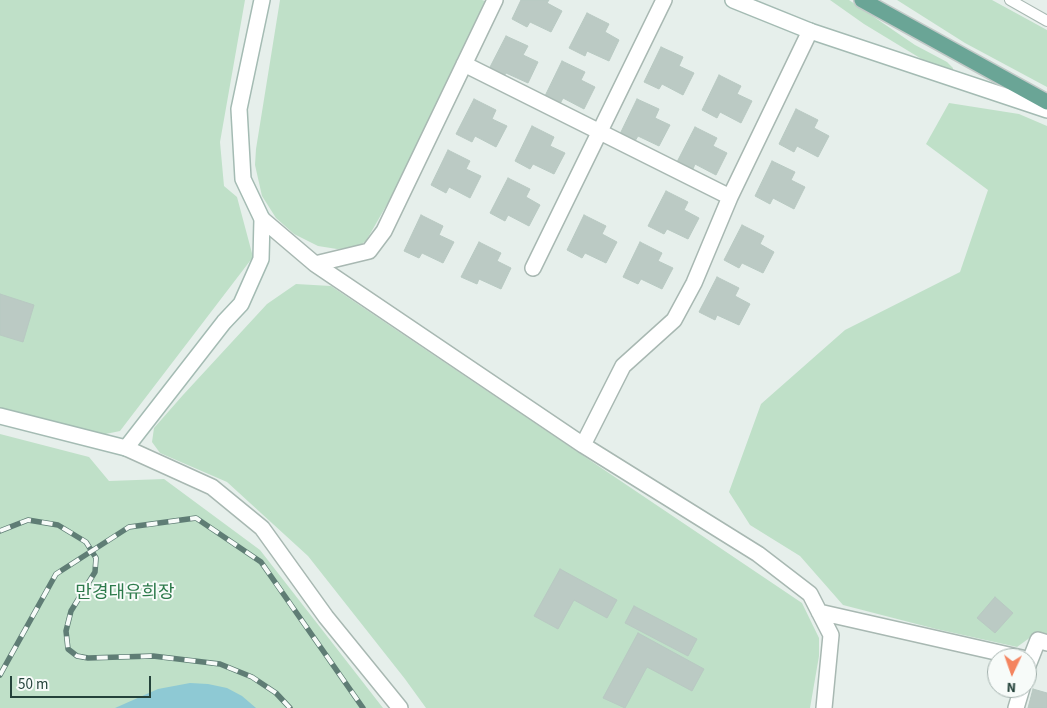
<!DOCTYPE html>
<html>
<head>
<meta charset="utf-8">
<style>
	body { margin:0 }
	#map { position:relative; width:1047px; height:708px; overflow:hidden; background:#e6efeb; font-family:"Source Sans 3",sans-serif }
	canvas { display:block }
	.north { position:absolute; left:987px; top:648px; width:50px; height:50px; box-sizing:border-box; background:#f7fbf9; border:1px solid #a3b1ad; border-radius:50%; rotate:183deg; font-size:14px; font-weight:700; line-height:20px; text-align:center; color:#24423a }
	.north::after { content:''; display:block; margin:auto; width:18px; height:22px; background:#f4845f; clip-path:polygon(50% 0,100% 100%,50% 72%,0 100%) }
	.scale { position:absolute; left:10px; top:676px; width:141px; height:22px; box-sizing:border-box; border:2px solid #24423a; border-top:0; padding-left:6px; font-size:15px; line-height:18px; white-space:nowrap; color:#24423a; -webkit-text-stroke:4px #f7fbf9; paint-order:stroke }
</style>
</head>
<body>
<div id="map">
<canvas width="1047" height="708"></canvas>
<div class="north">N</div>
<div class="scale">50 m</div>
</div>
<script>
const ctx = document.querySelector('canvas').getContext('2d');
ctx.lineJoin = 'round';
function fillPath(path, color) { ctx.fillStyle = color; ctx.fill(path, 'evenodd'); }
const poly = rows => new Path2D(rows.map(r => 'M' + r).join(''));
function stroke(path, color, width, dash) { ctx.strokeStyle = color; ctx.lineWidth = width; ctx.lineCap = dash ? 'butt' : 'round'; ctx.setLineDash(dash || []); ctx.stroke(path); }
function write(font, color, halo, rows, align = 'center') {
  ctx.font = font + ' "Source Sans 3","Noto Sans KR",sans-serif'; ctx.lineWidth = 4; ctx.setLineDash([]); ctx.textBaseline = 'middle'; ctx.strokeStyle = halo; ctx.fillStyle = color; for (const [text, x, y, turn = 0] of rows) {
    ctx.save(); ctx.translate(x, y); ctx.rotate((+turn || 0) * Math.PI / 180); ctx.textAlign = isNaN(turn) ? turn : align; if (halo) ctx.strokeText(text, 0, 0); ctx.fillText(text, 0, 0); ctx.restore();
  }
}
fillPath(poly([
	[0,0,245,0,220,142,224,186,237,197,253,257,120,431,96,436,0,410],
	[280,0,482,0,488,2,405,173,366,241,356,248,337,249,318,246,294,234,276,218,262,196,255,165,256,149],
	[830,0,849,0,915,45,947,62,953,68,953,72,943,72,864,24],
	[897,0,992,0,1047,30,1047,87,965,43],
	[949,103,1019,114,1047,126,1047,637,1035,634,1017,647,936,629,843,605,800,556,750,525,729,492,761,404,845,330,960,272,988,190,926,144],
	[296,284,331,286,802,603,819,638,819,656,810,708,426,708,405,679,308,556,227,482,160,453,152,442,154,428,183,395,267,304],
	[0,434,89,457,109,481,164,479,260,550,383,708,0,708]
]), '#bfe0c8');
fillPath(poly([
	[190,683,208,684,227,688,242,696,256,708,115,708,158,689]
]), '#8ec9d4');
const building = poly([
	[521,0,549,0,547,3,562,11,551,32,530,22,527,27,512,19,521,0],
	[587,13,609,24,605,32,619,40,609,61,587,51,585,56,569,48,587,13],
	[506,36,528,46,523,55,538,62,528,83,506,73,503,78,488,71,506,36],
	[661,47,683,57,679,66,694,73,683,95,662,84,659,89,644,82,661,47],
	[562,61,585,72,581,80,595,87,584,109,563,98,560,104,545,96,562,61],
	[719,75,741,86,737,94,752,101,741,123,720,112,717,118,702,110,719,75],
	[474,99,496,110,492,119,507,126,496,147,475,136,472,142,456,134,474,99],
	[637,99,659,109,655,118,670,125,659,146,638,136,635,141,620,134,637,99],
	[796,109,818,120,814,128,829,136,818,157,797,146,794,152,779,144,796,109],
	[532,126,554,137,550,146,565,153,554,174,533,164,530,169,515,161,532,126],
	[695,127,717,138,713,146,727,153,716,175,695,164,693,169,677,162,695,127],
	[448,150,470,161,466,169,481,176,470,198,449,187,446,193,431,185,448,150],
	[772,161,795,172,791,180,805,187,794,209,773,198,770,204,755,196,772,161],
	[508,178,530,189,526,197,540,205,529,226,508,215,505,221,490,213,508,178],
	[666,191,688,202,684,210,699,218,688,239,667,229,664,234,648,226,666,191],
	[421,215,443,226,439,235,454,242,443,263,422,253,419,258,404,251,421,215],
	[584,215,606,226,602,234,617,242,606,263,585,253,582,258,567,250,584,215],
	[742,225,764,236,760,244,774,252,763,273,742,263,739,268,724,260,742,225],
	[479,242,501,253,497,261,511,268,501,289,479,279,477,284,461,277,479,242],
	[640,242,662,253,658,261,673,268,662,289,641,279,638,284,623,277,640,242],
	[717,277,739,288,735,296,750,304,739,325,717,315,715,320,699,312,717,277],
	[0,294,34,305,23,342,0,335,0,294],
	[560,569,617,600,607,618,574,600,558,629,534,616,560,569],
	[995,597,1013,613,995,633,977,618,995,597],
	[634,606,697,639,688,656,625,623,634,606],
	[638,633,704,669,692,691,647,667,625,708,603,698,638,633],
	[1033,689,1047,693,1047,708,1028,708,1033,689]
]);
fillPath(building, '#bbcac4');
stroke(building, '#b8c9c2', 1);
const lane = poly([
	[1010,0,1047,21]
]);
const street = poly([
	[464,64,730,197],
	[262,219,315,264,369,251,384,231,495,0],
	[315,264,583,445,758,554,810,594,831,635,824,708],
	[533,268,664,0],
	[583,445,623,366,674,320,694,283,730,197,810,31],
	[126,448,212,487,262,528,326,617,400,708],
	[819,612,1022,658],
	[1027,668,1038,640,1047,643],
	[1016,708,1022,688]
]);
const secondary = poly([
	[733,0,810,31,1047,110],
	[0,416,126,448,224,322,241,304,261,259,262,219,243,179,239,109,262,0]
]);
const primary = poly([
	[862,0,1047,102]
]);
stroke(lane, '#a8b8b2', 12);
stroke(street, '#a8b8b2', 18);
stroke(secondary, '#a4bbb3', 18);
stroke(primary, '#c2cac8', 18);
stroke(lane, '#fff', 10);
stroke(street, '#fff', 15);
stroke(secondary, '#fff', 15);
stroke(primary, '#6aa596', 15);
const rail = poly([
	[0,531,28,520,58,525,86,542,96,558,95,572,71,611,66,631,68,649,77,656,88,658,153,656,220,664,252,677,276,693,290,708],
	[0,675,56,574,129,527,196,518,261,562,363,708]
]);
stroke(rail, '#5f7d75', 5.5);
stroke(rail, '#f7fbf9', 4, [11]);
write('18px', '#2d7a4b', '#f7fbf9', [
	["만경대유희장",125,594]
]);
</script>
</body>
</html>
